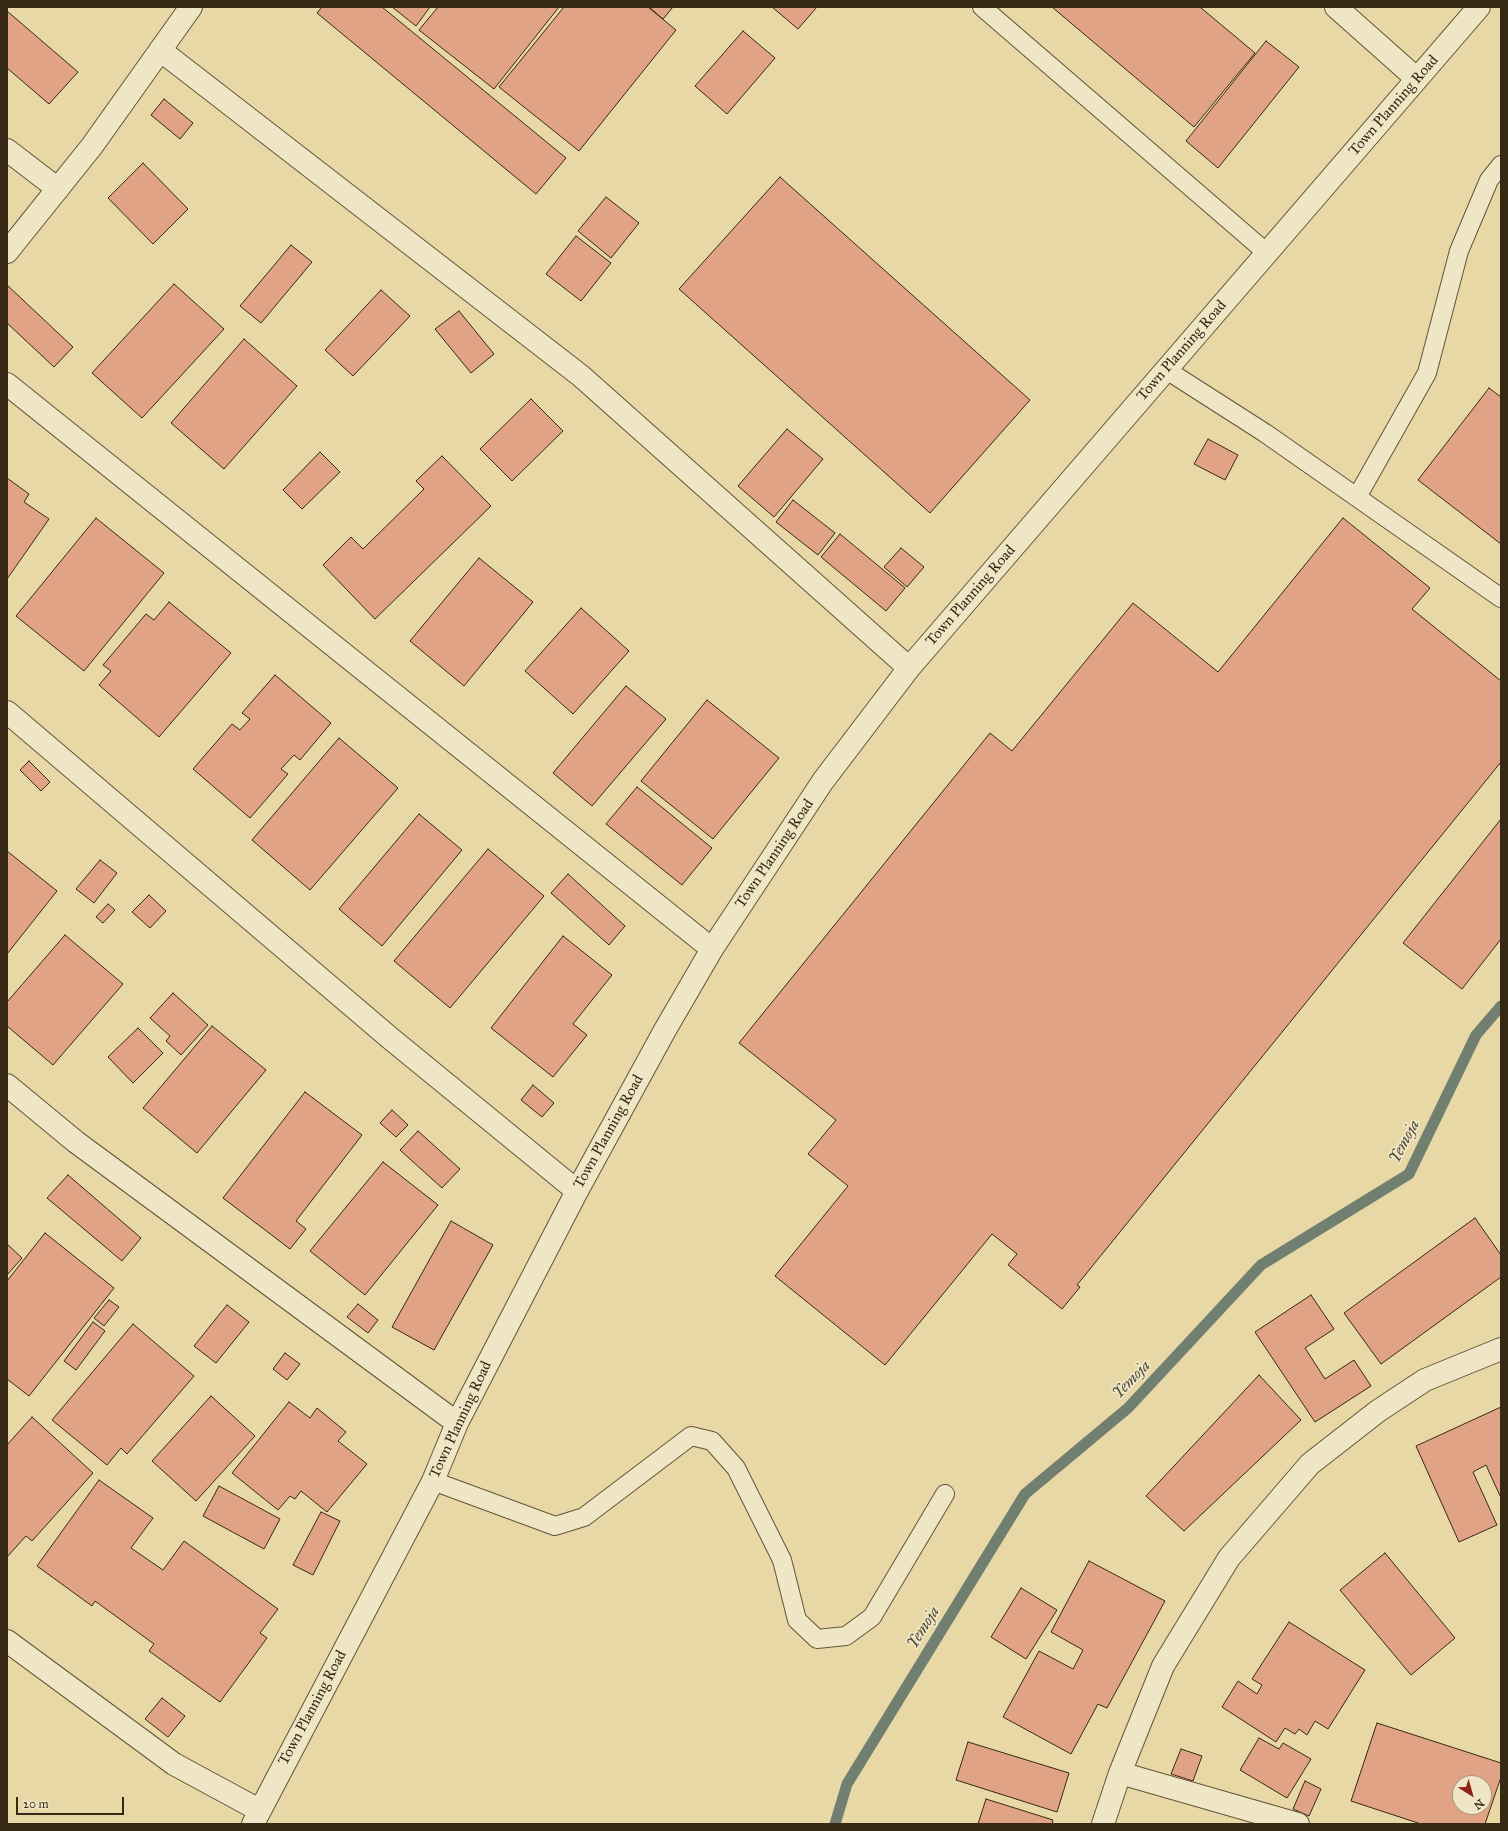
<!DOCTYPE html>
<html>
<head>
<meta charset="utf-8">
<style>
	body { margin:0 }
	#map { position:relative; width:1508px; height:1831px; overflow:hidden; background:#e7d8a6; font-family:"IM FELL Great Primer",serif }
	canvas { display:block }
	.frame { position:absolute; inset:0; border:8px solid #372815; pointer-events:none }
	.north { position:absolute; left:1452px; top:1775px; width:40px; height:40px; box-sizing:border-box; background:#efe6c5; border:1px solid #a59a7f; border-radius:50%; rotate:143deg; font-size:11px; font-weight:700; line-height:16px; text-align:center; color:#372815 }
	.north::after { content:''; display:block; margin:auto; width:14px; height:18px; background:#8f2418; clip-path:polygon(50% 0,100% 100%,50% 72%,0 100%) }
	.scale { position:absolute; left:16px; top:1797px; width:108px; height:18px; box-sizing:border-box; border:2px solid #372815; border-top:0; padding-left:5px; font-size:12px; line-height:14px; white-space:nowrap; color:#372815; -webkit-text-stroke:3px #efe6c5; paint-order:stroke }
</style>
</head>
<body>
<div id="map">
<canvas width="1508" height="1831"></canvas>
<div class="frame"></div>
<div class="north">N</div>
<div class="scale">20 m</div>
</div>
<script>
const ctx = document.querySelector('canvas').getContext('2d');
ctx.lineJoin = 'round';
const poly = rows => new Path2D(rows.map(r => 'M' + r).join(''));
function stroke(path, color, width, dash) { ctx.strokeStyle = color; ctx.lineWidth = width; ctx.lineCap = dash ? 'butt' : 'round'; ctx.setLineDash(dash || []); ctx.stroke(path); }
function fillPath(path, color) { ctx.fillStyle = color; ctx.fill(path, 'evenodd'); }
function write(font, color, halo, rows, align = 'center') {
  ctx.font = font + ' "IM FELL Great Primer",serif'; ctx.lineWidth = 3.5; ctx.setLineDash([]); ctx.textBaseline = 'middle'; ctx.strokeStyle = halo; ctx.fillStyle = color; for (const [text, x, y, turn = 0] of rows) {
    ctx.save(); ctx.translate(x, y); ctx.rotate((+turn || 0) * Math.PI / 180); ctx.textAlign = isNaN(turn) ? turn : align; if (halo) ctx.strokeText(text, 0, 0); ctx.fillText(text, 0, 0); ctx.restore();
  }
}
stroke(poly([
	[835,1824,847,1784,1025,1494,1128,1408,1261,1265,1409,1174,1476,1035,1501,1006]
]), '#717f71', 11);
const building = poly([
	[322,7,382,7,566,158,536,194,317,13,322,7],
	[392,7,430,7,416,26,392,7],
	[438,7,559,7,494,89,419,30,438,7],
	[564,7,648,7,676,30,579,151,499,87,564,7],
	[649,7,673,7,663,19,649,7],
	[772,7,817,7,798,29,772,7],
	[1052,7,1200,7,1255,53,1194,127,1052,7],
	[7,11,78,72,49,104,7,68,7,11],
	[743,31,775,58,727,114,695,86,743,31],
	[1266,41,1299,67,1218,168,1186,141,1266,41],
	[164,99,193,123,180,139,151,115,164,99],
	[143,163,188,209,153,244,108,198,143,163],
	[780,177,1030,400,930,513,679,289,780,177],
	[606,197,639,223,611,258,578,231,606,197],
	[576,236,611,263,581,301,546,274,576,236],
	[291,245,312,262,261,323,240,306,291,245],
	[174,284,224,329,142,418,92,373,174,284],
	[7,285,73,347,54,367,7,323,7,285],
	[381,290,410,316,353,376,325,350,381,290],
	[459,311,494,354,471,373,435,329,459,311],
	[244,339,297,386,224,469,171,423,244,339],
	[1489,388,1501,397,1501,544,1418,480,1489,388],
	[531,399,563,431,512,481,480,449,531,399],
	[787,429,823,459,774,517,738,486,787,429],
	[1208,439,1238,455,1225,480,1194,464,1208,439],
	[320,452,340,472,302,509,283,490,320,452],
	[442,456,491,506,375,619,323,565,351,537,363,549,424,489,416,481,442,456],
	[7,478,29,494,24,502,49,519,7,579,7,478],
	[793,500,835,533,818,555,776,522,793,500],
	[96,518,164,573,84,671,16,616,96,518],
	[1343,518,1430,588,1412,609,1501,681,1501,762,1077,1285,1080,1287,1062,1309,1008,1265,1017,1254,992,1234,885,1365,775,1276,848,1186,808,1154,836,1120,739,1043,990,733,1012,751,1133,603,1218,672,1343,518],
	[840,534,905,588,886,611,821,557,840,534],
	[901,548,924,567,907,587,884,567,901,548],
	[479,558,533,602,464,686,410,641,479,558],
	[169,602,231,653,159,737,99,685,111,671,103,665,146,614,154,620,169,602],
	[581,608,629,651,573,714,525,671,581,608],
	[275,675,331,723,300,760,294,755,281,769,288,774,250,818,193,769,232,724,240,730,250,719,242,713,275,675],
	[626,686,666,719,592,806,553,773,626,686],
	[707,700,779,758,713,839,641,781,707,700],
	[339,738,398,788,310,890,252,840,339,738],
	[29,761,50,782,41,791,20,770,29,761],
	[637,787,712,848,682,885,606,824,637,787],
	[419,814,462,850,382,946,339,909,419,814],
	[1501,819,1501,939,1462,989,1403,943,1501,819],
	[488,849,544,896,450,1008,394,961,488,849],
	[7,851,57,891,7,954,7,851],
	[100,860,117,873,94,903,76,889,100,860],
	[568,874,625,926,609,945,551,893,568,874],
	[149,895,166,911,150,928,132,912,149,895],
	[108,904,115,910,103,923,96,917,108,904],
	[65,935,123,984,53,1065,7,1026,7,1002,65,935],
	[563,936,612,975,573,1024,587,1035,553,1077,491,1028,563,936],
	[173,993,208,1025,181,1055,166,1041,170,1036,150,1018,173,993],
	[212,1026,266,1070,197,1153,143,1108,212,1026],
	[138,1028,163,1053,133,1083,108,1057,138,1028],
	[533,1085,554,1103,542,1117,521,1100,533,1085],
	[305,1092,362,1135,296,1221,306,1229,290,1249,223,1198,305,1092],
	[392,1110,408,1125,396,1137,380,1123,392,1110],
	[418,1131,460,1169,442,1188,400,1150,418,1131],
	[383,1162,438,1205,365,1295,310,1251,383,1162],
	[68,1175,141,1238,122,1261,47,1198,68,1175],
	[1475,1218,1501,1255,1501,1277,1381,1364,1344,1313,1475,1218],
	[451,1221,493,1245,434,1350,392,1327,451,1221],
	[45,1233,114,1288,29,1396,7,1379,7,1281,45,1233],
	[7,1244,22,1258,7,1275,7,1244],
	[1311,1295,1334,1329,1305,1348,1325,1379,1354,1360,1371,1386,1315,1422,1255,1332,1311,1295],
	[109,1300,119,1307,104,1326,94,1318,109,1300],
	[358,1304,378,1320,368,1333,347,1317,358,1304],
	[227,1305,249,1322,216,1363,194,1346,227,1305],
	[93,1322,105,1331,76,1370,64,1361,93,1322],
	[133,1324,194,1376,127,1454,121,1448,107,1465,52,1420,133,1324],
	[285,1353,300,1364,287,1380,273,1369,285,1353],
	[1259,1375,1301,1420,1184,1531,1146,1496,1259,1375],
	[211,1396,255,1436,196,1501,152,1461,211,1396],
	[289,1402,310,1418,317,1408,346,1432,338,1441,367,1464,327,1512,301,1491,295,1499,290,1496,278,1510,232,1473,289,1402],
	[1501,1407,1501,1498,1486,1465,1473,1472,1497,1525,1459,1542,1416,1446,1501,1407],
	[32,1417,93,1473,32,1541,26,1536,7,1557,7,1445,32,1417],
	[99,1480,153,1518,131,1548,163,1570,184,1541,278,1609,260,1633,267,1638,220,1702,149,1651,154,1644,95,1601,92,1606,37,1566,99,1480],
	[219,1486,280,1519,264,1549,203,1516,219,1486],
	[321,1512,340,1521,313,1575,293,1565,321,1512],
	[1385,1553,1455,1638,1411,1675,1340,1590,1385,1553],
	[1089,1561,1165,1601,1107,1708,1098,1704,1071,1754,1003,1717,1039,1651,1073,1669,1083,1650,1051,1632,1089,1561],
	[1021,1588,1057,1610,1026,1659,991,1637,1021,1588],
	[1289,1622,1365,1670,1328,1729,1315,1721,1307,1735,1299,1729,1295,1734,1285,1728,1276,1742,1222,1707,1238,1681,1257,1694,1262,1685,1252,1679,1289,1622],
	[162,1698,185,1716,168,1737,145,1719,162,1698],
	[1377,1723,1501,1763,1501,1777,1485,1824,1421,1824,1351,1801,1377,1723],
	[1460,1783,1484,1783,1484,1807,1460,1807,1460,1783],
	[1259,1738,1279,1749,1283,1743,1311,1759,1287,1798,1240,1770,1259,1738],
	[968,1742,1069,1773,1057,1812,956,1780,968,1742],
	[1181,1749,1202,1756,1193,1781,1171,1774,1181,1749],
	[1305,1781,1321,1789,1309,1816,1293,1809,1305,1781],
	[986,1799,1053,1820,1052,1824,978,1824,986,1799]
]);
fillPath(building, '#e1a386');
stroke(building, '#372815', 1);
const lane = poly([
	[982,7,1267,253],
	[1165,369,1265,433,1501,598],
	[1357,497,1427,373,1459,251,1489,180,1501,165],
	[433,1481,555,1526,584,1517,691,1436,712,1441,736,1468,782,1560,797,1620,817,1639,846,1636,872,1617,945,1494]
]);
const street = poly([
	[1336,7,1417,79],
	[160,50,581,376,909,668],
	[7,150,58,189],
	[7,252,92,146,191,7],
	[7,384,712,949],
	[7,712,390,1038,577,1191],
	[7,1085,76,1142,457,1423],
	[7,1641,174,1764,259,1810],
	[1120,1773,1298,1824],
	[253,1824,433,1481,457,1423,577,1191,665,1030,712,949,823,781,909,668,1479,7],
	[1103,1824,1120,1773,1163,1666,1229,1558,1310,1464,1378,1411,1425,1380,1501,1349]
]);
stroke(lane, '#635439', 20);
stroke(street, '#635439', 24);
stroke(lane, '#efe6c5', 18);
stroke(street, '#efe6c5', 22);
write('15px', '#372815', '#efe6c5', [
	["Town Planning Road",1394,106,-49],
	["Town Planning Road",1182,351,-49],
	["Town Planning Road",971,596,-49],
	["Town Planning Road",775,854,-56],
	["Town Planning Road",609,1132,-61],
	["Town Planning Road",461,1420,-65],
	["Town Planning Road",313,1708,-62]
]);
write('italic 16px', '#4f4c3b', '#efe6c5', [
	["Yemoja",1405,1142,-62],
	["Yemoja",1132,1380,-46],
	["Yemoja",924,1628,-58]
]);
</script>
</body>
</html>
